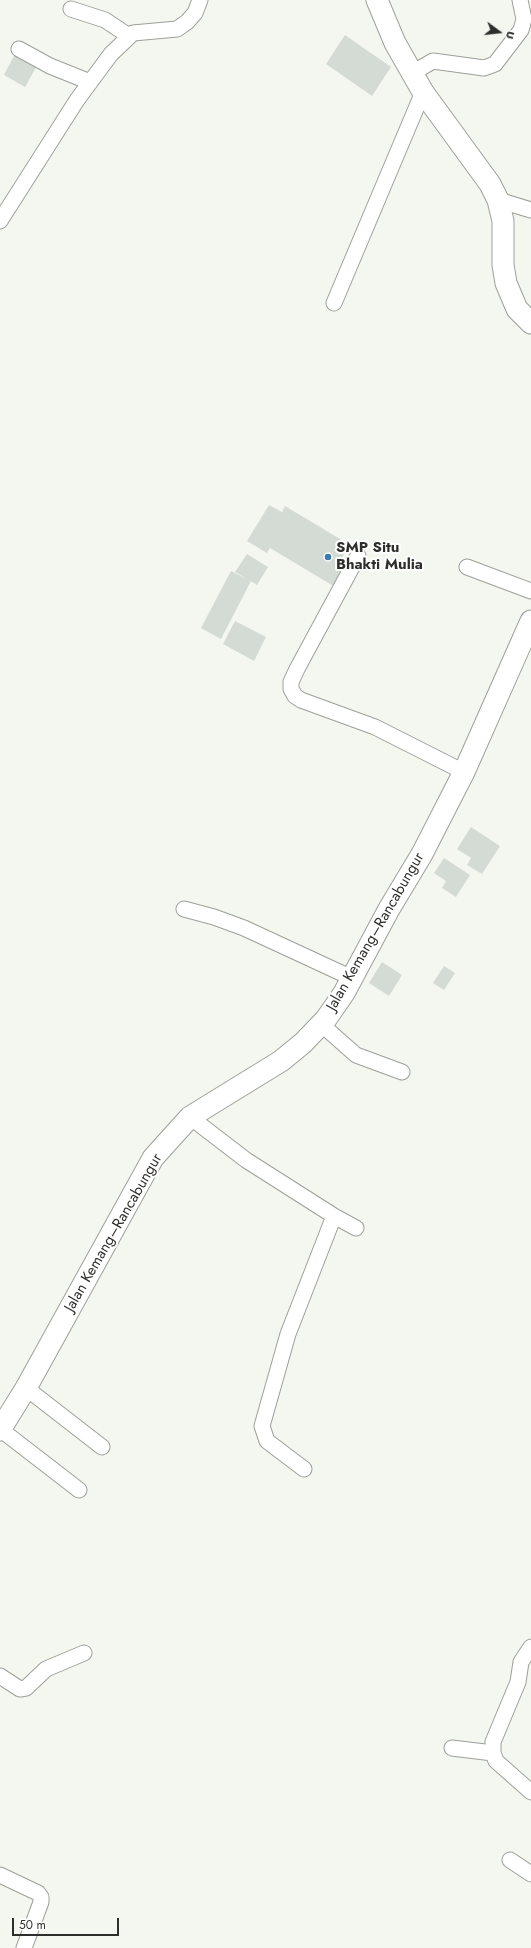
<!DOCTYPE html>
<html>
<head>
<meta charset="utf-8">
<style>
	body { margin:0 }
	#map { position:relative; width:531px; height:1948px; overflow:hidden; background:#f4f7f0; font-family:Jost,sans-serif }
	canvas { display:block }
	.north { position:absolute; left:479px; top:12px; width:40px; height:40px; -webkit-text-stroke:3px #fff; paint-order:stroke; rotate:105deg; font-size:11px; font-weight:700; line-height:16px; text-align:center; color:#2e2f2c }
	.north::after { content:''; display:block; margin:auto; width:14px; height:18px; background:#2e2f2c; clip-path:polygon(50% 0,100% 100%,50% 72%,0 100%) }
	.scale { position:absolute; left:12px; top:1918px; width:107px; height:18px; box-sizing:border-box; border:2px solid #2e2f2c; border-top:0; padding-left:5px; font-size:12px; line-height:14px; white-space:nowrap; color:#2e2f2c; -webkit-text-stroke:3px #fff; paint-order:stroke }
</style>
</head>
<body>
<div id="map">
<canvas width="531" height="1948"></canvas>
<div class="north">U</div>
<div class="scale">50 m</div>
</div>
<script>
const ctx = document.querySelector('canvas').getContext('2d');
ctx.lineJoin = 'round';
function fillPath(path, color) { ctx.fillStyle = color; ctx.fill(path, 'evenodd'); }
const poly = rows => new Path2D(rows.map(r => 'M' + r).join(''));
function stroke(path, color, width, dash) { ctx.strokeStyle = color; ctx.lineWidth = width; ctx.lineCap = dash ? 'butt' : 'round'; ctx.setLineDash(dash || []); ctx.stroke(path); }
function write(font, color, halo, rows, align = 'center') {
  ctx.font = font + ' Jost,sans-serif'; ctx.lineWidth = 4; ctx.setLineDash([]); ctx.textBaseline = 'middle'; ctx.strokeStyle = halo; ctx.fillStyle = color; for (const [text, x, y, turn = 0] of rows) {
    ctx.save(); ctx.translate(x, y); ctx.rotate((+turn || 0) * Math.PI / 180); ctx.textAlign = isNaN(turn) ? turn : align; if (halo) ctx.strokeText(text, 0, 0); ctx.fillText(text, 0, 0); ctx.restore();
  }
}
fillPath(poly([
	[345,35,391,67,372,96,326,64],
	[16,52,38,64,25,87,4,75],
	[269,505,282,512,285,506,350,545,339,562,352,570,340,590,270,548,267,553,247,541],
	[247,554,268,567,257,585,251,581,221,639,201,628,231,571,247,579,235,572],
	[235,621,266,637,254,661,223,644],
	[471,827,500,846,482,874,467,865,471,858,457,849],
	[444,858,470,875,456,897,442,888,446,881,434,873],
	[382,962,402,975,389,996,369,983],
	[444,966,455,973,444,990,433,983]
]), '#d4dbd5');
const street = poly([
	[71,9,105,20,129,36],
	[19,49,50,66,90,82],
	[412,73,433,61,484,68,495,64,521,30,524,19,520,0],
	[498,200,531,210],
	[0,221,77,100,111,54,133,33,177,29,187,22,195,13,200,0],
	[334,303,423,92],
	[358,556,297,669,291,682,291,689,295,696,301,700,375,727,464,772],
	[467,567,531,591],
	[184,909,214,917,244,928,352,978],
	[321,1024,356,1055,402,1072],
	[190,1117,246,1160,334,1216,356,1228],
	[26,1388,102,1447],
	[0,1429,79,1490],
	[304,1469,267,1441,262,1426,288,1334,334,1216],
	[531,1647,521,1662,518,1682,493,1742,493,1753,496,1761,531,1792],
	[0,1676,20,1689,26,1688,46,1669,84,1653],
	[452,1748,493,1753],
	[510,1860,531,1874],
	[0,1875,38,1893,41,1897,41,1902,24,1948]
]);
const secondary = poly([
	[377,0,395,43,423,92,490,184,498,200,503,221,503,265,506,283,517,309,531,323],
	[0,1430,26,1388,153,1158,190,1117,281,1061,303,1043,326,1019,344,993,389,909,422,854,464,772,531,621]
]);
stroke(street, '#9da099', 17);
stroke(secondary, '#9da099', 23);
stroke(street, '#fff', 15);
stroke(secondary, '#fff', 21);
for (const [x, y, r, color] of [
	[328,557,4,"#377bb1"]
]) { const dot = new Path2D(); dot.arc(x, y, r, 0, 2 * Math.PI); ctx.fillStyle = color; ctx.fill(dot); stroke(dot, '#fff', 1.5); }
write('bold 15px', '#2e2f2c', '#fff', [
	["SMP Situ",336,548],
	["Bhakti Mulia",336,565]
], 'left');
write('15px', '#2e2f2c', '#fff', [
	["Jalan Kemang–Rancabungur",376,932,-60],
	["Jalan Kemang–Rancabungur",114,1233,-60]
]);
</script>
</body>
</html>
